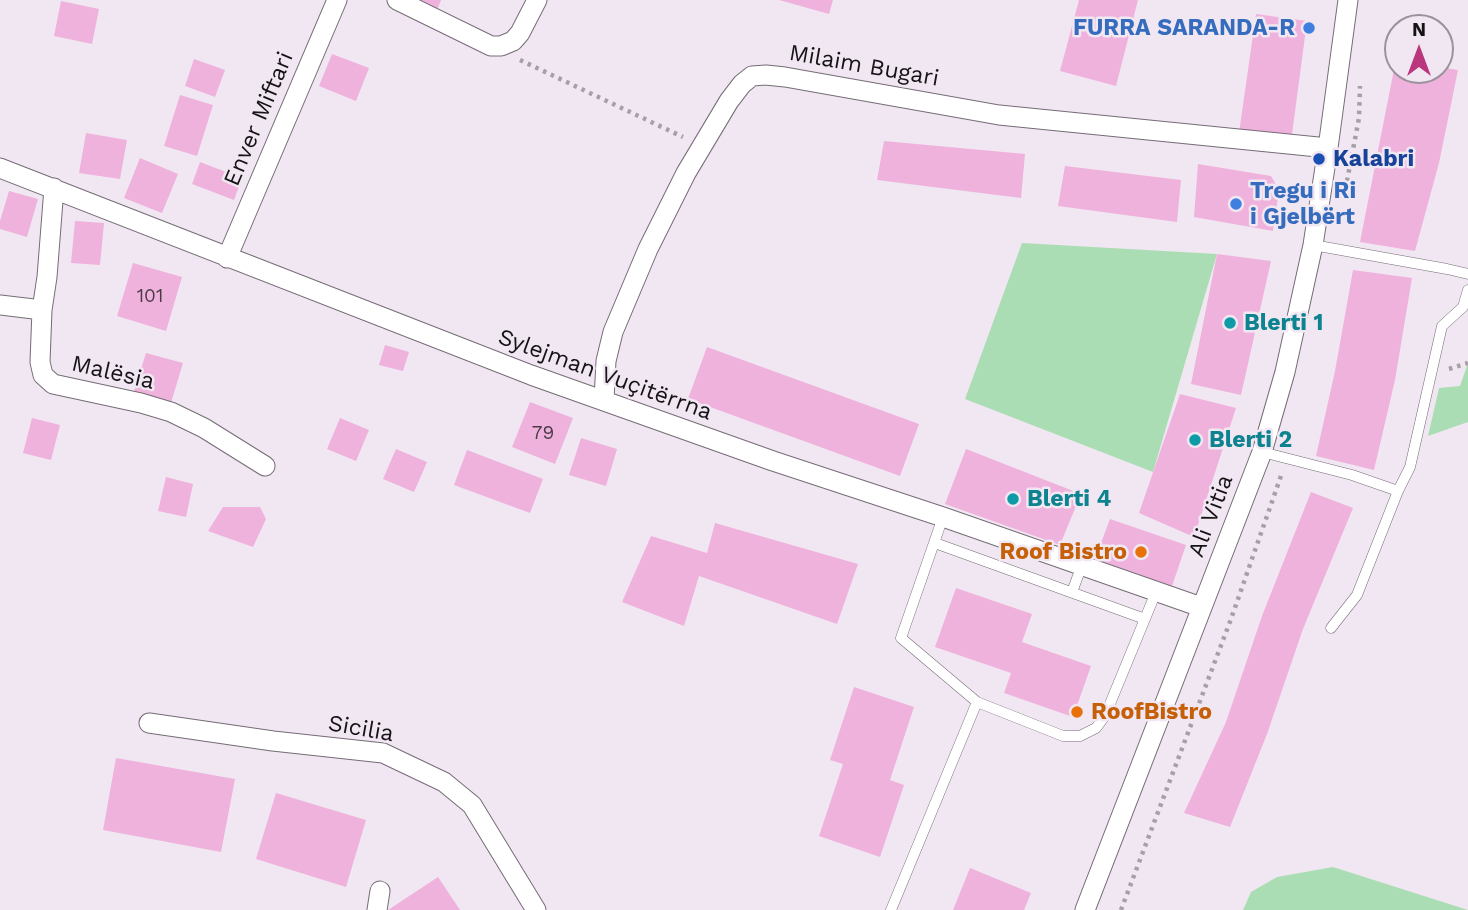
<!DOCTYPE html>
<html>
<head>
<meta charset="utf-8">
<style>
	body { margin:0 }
	#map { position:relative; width:1468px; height:910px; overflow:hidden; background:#f1e7f2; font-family:"Work Sans",sans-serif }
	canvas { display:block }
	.north { position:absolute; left:1384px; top:14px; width:70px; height:70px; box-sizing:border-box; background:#f1e7f2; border:2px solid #99929a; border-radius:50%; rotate:0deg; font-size:19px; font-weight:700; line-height:28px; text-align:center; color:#161316 }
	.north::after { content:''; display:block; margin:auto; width:24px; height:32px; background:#ba377e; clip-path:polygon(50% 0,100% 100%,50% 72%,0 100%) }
</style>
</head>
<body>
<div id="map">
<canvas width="1468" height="910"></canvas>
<div class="north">N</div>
</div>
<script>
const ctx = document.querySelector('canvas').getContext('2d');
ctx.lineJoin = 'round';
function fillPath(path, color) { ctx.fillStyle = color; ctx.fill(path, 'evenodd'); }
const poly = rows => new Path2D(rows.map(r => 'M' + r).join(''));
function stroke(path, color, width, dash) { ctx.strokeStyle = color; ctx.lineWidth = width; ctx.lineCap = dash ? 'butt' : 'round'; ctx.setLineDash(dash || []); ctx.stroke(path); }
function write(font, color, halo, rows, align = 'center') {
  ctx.font = font + ' "Work Sans",sans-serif'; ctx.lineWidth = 5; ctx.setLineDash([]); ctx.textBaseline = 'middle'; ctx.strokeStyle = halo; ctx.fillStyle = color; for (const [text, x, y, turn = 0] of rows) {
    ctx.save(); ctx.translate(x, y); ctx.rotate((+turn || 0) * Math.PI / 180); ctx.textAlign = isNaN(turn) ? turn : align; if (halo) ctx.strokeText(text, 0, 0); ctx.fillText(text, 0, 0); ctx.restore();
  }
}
fillPath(poly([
	[1022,243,1217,254,1153,472,965,399],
	[1468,363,1468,422,1428,436,1439,388,1460,386],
	[1333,867,1468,910,1243,910,1251,892,1277,877]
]), '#abddb4');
fillPath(poly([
	[406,0,441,0,436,13],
	[779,0,833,0,829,14],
	[1079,0,1138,0,1116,86,1060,71],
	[61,1,99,9,92,44,54,36],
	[1256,14,1307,21,1291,142,1239,133],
	[332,54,369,68,356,101,319,86],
	[1397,54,1398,54,1398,70,1440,70,1440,67,1458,70,1439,163,1415,251,1360,242],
	[194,59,225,70,215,97,185,86],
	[180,95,213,105,197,156,164,146],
	[86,133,127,140,120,179,79,173],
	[884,141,1025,154,1021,198,877,180],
	[140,158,178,174,162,213,124,198],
	[200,162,242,178,234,200,192,184],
	[1198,164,1271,176,1279,190,1273,231,1194,217],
	[1065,166,1181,180,1177,222,1058,206],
	[9,191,38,199,27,237,0,229,0,221],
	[75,221,104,223,100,265,71,263],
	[1217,254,1271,261,1241,395,1191,384],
	[133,263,182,277,166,331,117,316],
	[1353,270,1412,278,1395,380,1374,470,1316,456,1335,371],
	[385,345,409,352,403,371,379,365],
	[707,347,919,424,900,476,688,399],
	[146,353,183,363,170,406,133,395],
	[1180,394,1236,408,1194,537,1139,513],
	[530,402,573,418,555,464,512,447],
	[32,418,60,425,51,460,23,453],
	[340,418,369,430,356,461,327,449],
	[581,438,617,449,606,486,569,475],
	[396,449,427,462,414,492,383,479],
	[966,449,1081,494,1060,545,945,504],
	[467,450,543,479,530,513,454,485],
	[166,477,193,484,186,517,158,511],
	[1311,492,1353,508,1303,629,1267,734,1230,827,1184,813,1226,722,1262,616],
	[223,507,260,507,266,519,253,547,208,531],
	[1110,519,1186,545,1172,586,1095,559],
	[715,523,858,564,837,624,699,576,684,626,622,602,651,536,707,553],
	[956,588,1032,614,1022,642,1091,666,1073,717,1004,693,1011,673,935,647],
	[854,687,914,707,890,780,904,785,880,857,819,836,843,764,830,760],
	[116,758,235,779,221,852,103,830],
	[276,793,366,820,346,887,256,859],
	[970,868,1031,893,1024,910,953,910],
	[438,877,460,910,388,910]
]), '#efb2dc');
const lane = poly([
	[1313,245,1447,269,1468,274],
	[1262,452,1352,475,1398,491,1357,595,1331,628],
	[1398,491,1410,467,1442,326,1463,307,1468,290],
	[935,543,1145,619],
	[1072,592,1082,565],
	[977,702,1063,736,1080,736,1096,728,1105,716,1156,592],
	[891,910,977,702,901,638,943,517]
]);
const street = poly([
	[397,0,491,46,501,46,513,41,520,33,537,0],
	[0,168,531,375,773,461,943,517,1201,607],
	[54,188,47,277,42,310,40,362,43,375,53,384,141,403,171,412,204,428,265,466],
	[227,258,337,0],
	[0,305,42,310],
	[604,400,606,361,613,332,648,249,686,173,729,101,742,84,752,76,766,75,785,77,999,115,1328,148],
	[149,723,273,741,383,753,444,782,472,805,536,910],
	[377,910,380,891],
	[1085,910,1262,452,1285,372,1313,245,1328,148,1348,0]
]);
stroke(lane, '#756c76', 11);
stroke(street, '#756c76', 21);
stroke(poly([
	[520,60,683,137],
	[1347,181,1359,118,1360,86],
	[1449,369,1468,363],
	[1121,910,1231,619,1282,473]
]), '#a79fa8', 4.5, [3.5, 5]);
stroke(lane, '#fff', 10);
stroke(street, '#fff', 19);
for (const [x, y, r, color] of [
	[1309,28,7,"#3f7fe0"],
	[1319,159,7,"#1a4fb4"],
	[1236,204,7,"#3f7fe0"],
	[1230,323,7,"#0f9aa8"],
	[1195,440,7,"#0f9aa8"],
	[1013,499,7,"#0f9aa8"],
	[1141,552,7,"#e8710a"],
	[1077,712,7,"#e8710a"]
]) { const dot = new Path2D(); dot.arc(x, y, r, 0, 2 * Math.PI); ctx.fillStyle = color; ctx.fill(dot); stroke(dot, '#f1e7f2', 2.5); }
write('19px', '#4c3b48', null, [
	["101",150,296],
	["79",543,433]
]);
write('bold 23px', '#366cbe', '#f1e7f2', [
	["FURRA SARANDA-R",1295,28],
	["Tregu i Ri",1250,191,"left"],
	["i Gjelbërt",1250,217,"left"]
], 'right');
write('23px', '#161316', '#f1e7f2', [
	["Milaim Bugari",864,66,10],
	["Enver Miftari",259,119,-67],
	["Malësia",113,373,13],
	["Sylejman Vuçitërrna",605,375,20],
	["Ali Vitia",1211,516,-69],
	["Sicilia",361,729,10]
]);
write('bold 23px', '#164399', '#f1e7f2', [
	["Kalabri",1333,159]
], 'left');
write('bold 23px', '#0d838f', '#f1e7f2', [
	["Blerti 1",1244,323],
	["Blerti 2",1209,440],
	["Blerti 4",1027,499]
], 'left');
write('bold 23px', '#c56008', '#f1e7f2', [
	["Roof Bistro",1127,552],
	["RoofBistro",1091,712,"left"]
], 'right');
</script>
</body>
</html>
